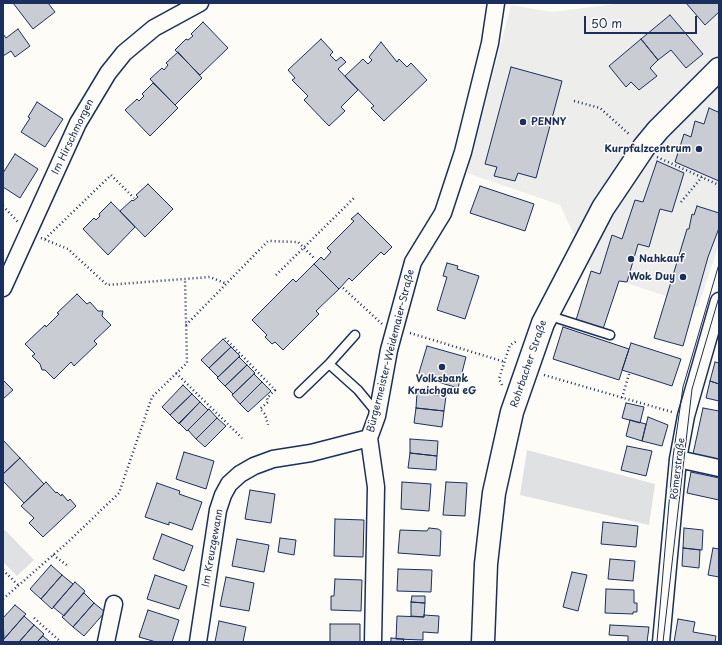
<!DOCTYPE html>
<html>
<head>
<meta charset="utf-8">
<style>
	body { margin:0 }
	#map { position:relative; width:722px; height:645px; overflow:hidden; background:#fdfcf7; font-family:"Playpen Sans",sans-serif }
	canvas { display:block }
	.frame { position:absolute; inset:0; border:4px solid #1b2f5e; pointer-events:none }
	.scale { position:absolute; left:584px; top:16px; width:113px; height:18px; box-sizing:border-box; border:2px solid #1b2f5e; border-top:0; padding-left:5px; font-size:12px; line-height:14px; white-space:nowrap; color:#1b2f5e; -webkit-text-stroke:3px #fdfcf7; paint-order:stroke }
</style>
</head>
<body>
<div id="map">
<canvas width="722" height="645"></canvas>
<div class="frame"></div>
<div class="scale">50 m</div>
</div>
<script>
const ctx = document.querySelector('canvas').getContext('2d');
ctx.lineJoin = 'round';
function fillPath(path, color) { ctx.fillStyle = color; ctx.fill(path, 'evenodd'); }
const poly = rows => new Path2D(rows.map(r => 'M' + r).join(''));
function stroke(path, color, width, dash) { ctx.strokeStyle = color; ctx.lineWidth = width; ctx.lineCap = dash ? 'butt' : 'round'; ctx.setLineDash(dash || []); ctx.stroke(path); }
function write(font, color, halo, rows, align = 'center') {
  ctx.font = font + ' "Playpen Sans",sans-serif'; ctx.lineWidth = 3; ctx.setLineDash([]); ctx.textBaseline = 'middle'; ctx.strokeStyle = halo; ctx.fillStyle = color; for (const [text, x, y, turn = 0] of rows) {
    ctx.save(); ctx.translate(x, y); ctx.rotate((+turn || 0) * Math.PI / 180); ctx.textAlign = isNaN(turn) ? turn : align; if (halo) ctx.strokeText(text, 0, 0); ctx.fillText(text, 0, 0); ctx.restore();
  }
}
fillPath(poly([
	[622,3,719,3,719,244,698,307,591,271,560,205,467,173,511,5,552,12]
]), '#edeeec');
fillPath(poly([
	[527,450,655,484,649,525,520,495],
	[5,530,34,560,17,576,3,562,3,532]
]), '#e0e1e3');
const building = poly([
	[13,3,48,3,55,12,33,29,13,3],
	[686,3,719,3,719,12,705,25,686,3],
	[670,15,703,54,686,68,671,50,658,60,641,39,670,15],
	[203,22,228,48,200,75,175,50,186,39,188,40,193,36,191,34,203,22],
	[18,29,30,46,15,57,11,51,3,56,3,34,6,38,18,29],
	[321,39,333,52,330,55,336,61,341,57,346,62,338,69,358,90,341,107,345,111,329,126,304,100,308,96,292,80,295,78,288,70,321,39],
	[641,39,658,60,650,68,657,76,639,90,631,82,626,87,609,66,641,39],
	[381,42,397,62,399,59,407,67,411,63,427,80,384,121,371,108,374,106,345,76,363,59,368,64,372,60,369,57,381,42],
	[178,52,202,78,175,105,150,79,162,68,164,70,168,65,166,63,178,52],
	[511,67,562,81,536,178,518,173,515,181,494,176,497,167,485,164,511,67],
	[153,83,178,108,150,136,125,110,137,99,139,101,144,96,142,94,153,83],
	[37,102,63,119,45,147,21,132,30,118,28,117,37,102],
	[709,108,718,112,719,109,719,181,675,162,684,134,691,137,695,121,704,124,709,108],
	[15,154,38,169,20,198,3,187,3,173,15,154],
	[657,161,684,173,672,212,660,209,649,247,638,244,627,282,619,281,603,329,576,320,591,271,600,274,612,235,622,239,635,200,643,202,657,161],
	[148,184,173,209,145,237,120,211,132,200,133,201,138,197,136,195,148,184],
	[480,186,534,204,525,231,470,213,480,186],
	[111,202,135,227,108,255,83,229,94,218,96,220,100,216,99,214,111,202],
	[697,206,719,213,719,228,708,257,683,346,654,338,687,229,689,229,692,214,694,215,697,206],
	[358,213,392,247,384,255,381,252,352,281,349,278,339,289,314,264,321,257,324,260,331,252,327,248,354,221,351,219,358,213],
	[447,263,458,266,457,269,479,276,465,319,437,310,447,277,443,276,447,263],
	[314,264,339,289,316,311,319,314,283,350,275,342,272,344,265,337,267,335,252,320,293,279,296,282,314,264],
	[77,294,87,304,90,302,98,311,103,311,102,316,111,325,94,341,97,344,74,366,71,362,54,379,45,370,42,370,40,364,32,356,35,354,25,344,45,325,46,327,59,314,57,313,77,294],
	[563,327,629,349,619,380,553,359,563,327],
	[223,339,231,347,209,368,201,360,223,339],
	[631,343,681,359,672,386,622,370,631,343],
	[427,346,466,357,458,388,418,376,427,346],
	[231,347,240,356,218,377,209,368,231,347],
	[239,357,247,365,225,386,217,378,239,357],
	[715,362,719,363,719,384,710,381,715,362],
	[247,365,255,373,233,394,225,386,247,365],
	[254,374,262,382,240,404,232,395,254,374],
	[3,380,13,390,3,399,3,380],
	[710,381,719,384,719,401,706,398,710,381],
	[262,382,271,391,248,412,240,404,262,382],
	[183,385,192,394,170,415,162,407,183,385],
	[417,393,446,396,444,411,416,408,417,393],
	[192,394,200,402,179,424,170,415,192,394],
	[200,402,208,410,187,431,179,423,200,402],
	[626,403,644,407,640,423,622,418,626,403],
	[416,408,444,411,442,427,414,423,416,408],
	[703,408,719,411,719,460,693,454,703,408],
	[209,409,217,418,196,439,188,430,209,409],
	[648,417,668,425,662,446,642,441,648,417],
	[217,418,226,426,205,447,196,439,217,418],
	[630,420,646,424,642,441,626,436,630,420],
	[410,439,438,441,437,456,410,453,410,439],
	[3,440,20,458,3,474,3,440],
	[627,446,652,451,646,476,621,470,627,446],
	[184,452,214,461,206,489,176,479,184,452],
	[410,453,437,456,436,470,408,468,410,453],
	[20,458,44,484,24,503,3,481,3,474,20,458],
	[691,472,719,478,719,500,687,493,691,472],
	[46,482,56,493,57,492,61,496,62,494,68,501,70,499,76,506,43,537,29,523,34,518,21,506,46,482],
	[402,482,431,484,429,511,401,509,402,482],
	[446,482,467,483,465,516,443,515,446,482],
	[157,483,180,491,179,494,202,502,192,530,169,522,169,525,145,517,157,483],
	[250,490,275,494,271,523,245,519,250,490],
	[335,519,364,520,363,557,334,556,335,519],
	[603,522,638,526,636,547,601,544,603,522],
	[429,528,438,529,441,531,440,556,398,553,400,530,427,531,429,528],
	[684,528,703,530,702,550,683,548,684,528],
	[162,534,193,546,184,571,153,559,162,534],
	[280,538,296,540,294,555,278,552,280,538],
	[237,539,269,545,264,572,232,566,237,539],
	[683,548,700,550,699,568,682,566,683,548],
	[713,548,719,549,719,577,708,575,713,548],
	[610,559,635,561,633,581,608,579,610,559],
	[51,565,62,575,41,599,30,589,51,565],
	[398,569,432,570,431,592,397,591,398,569],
	[572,572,587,575,578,611,563,607,572,572],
	[62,575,73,584,52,609,41,599,62,575],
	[155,575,187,586,179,609,147,599,155,575],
	[226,577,254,583,249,611,220,606,226,577],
	[335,579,362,580,361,611,331,610,331,596,334,596,335,579],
	[75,582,85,591,64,616,53,607,75,582],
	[606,589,634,590,634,603,637,603,637,612,633,612,633,614,605,613,606,589],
	[84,593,94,603,73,627,62,617,84,593],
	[412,596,425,596,425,603,411,602,412,596],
	[411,602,425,603,424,617,411,616,411,602],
	[94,603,105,612,84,636,73,627,94,603],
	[15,605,26,614,4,639,3,618,15,605],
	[148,610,179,620,172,642,156,642,139,637,148,610],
	[424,615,439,616,438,633,423,632,423,640,396,639,397,616,424,617,424,615],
	[24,616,34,625,19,642,5,642,3,641,4,639,24,616],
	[678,619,695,622,693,632,716,636,715,642,674,642,678,619],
	[219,621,246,627,243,642,215,642,219,621],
	[330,624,360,624,360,642,330,642,330,624],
	[34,625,44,634,37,642,19,642,34,625],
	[610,625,649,627,647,642,628,642,628,636,609,635,610,625],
	[43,636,50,642,37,642,43,636],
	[391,638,404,639,403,642,391,642,391,638]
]);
fillPath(building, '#c9ccd3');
stroke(building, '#1b2f5e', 1);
const lane = poly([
	[547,315,610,335],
	[355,335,329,364,358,390,377,413],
	[299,393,329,364]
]);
const street = poly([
	[3,288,78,123,108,73,124,53,154,28,200,3],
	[678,459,719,468],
	[106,642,114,604],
	[198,642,218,510,223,495,229,484,240,474,254,466,273,459,311,453,369,438],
	[373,642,376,487,369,438,377,416,389,350,413,262,443,213,463,152,490,43,496,3],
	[661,642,678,459,686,416,719,301]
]);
const secondary = poly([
	[483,642,486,564,494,493,512,412,543,323,603,208,644,147,658,130,719,69]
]);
stroke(lane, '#1b2f5e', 11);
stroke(street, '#1b2f5e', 19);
stroke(secondary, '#1b2f5e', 25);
stroke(poly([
	[574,101,600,108,630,135],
	[657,157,719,185],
	[681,202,702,177],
	[3,206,18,222],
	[41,238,68,249,107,285,210,277,227,284],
	[45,239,111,175,134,198],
	[276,275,354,198],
	[343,288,382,324],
	[186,325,268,241,298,242,315,259],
	[410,333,505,362],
	[225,338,275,390,267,398,268,402,260,409,265,414,268,425],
	[176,373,242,438],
	[544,375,672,412],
	[502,385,499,379,506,357,510,345,517,341],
	[622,398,629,374],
	[53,555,68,566],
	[3,570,18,585],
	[3,599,68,542,119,493,152,397,187,363,185,279],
	[34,618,61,642]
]), '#1b2f5e', 2.5, [1, 3]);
stroke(lane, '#fdfcf7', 8);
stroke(street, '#fdfcf7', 16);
stroke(secondary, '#fdfcf7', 22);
stroke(poly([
	[657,642,673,457,683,387,719,264],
	[663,642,692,389,719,297]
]), '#1b2f5e', 1);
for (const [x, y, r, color] of [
	[523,122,4,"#1b2f5e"],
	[699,149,4,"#1b2f5e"],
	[631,259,4,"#1b2f5e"],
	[683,277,4,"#1b2f5e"],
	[442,367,4,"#1b2f5e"]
]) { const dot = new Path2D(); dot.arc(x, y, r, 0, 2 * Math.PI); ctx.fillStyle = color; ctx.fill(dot); stroke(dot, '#fdfcf7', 1.5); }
write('bold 10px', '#1b2f5e', '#fdfcf7', [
	["PENNY",531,122],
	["Kurpfalzcentrum",691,149,"right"],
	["Nahkauf",639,259],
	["Wok Duy",675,277,"right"],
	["Volksbank",442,379,"center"],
	["Kraichgau eG",442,391,"center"]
], 'left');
write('10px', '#1b2f5e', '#fdfcf7', [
	["Im Hirschmorgen",73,137,-64],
	["Bürgermeister-Weidemaier-Straße",391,351,-76],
	["Rohrbacher Straße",529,364,-71],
	["Römerstraße",678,469,-83],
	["Im Kreuzgewann",213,548,-80]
]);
</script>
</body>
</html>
